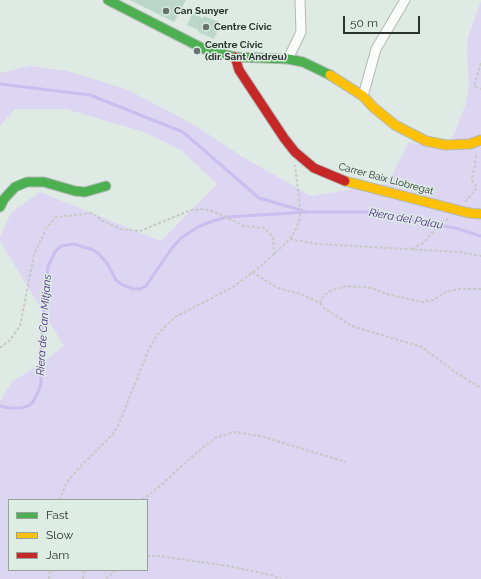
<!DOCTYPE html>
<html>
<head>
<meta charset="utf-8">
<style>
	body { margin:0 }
	#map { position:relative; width:481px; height:579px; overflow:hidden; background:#e0eae5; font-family:Raleway,sans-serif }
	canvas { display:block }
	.legend { position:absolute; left:8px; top:499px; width:140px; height:72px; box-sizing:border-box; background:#ddede4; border:1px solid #96a29b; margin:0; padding:5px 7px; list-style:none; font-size:12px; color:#2c322e }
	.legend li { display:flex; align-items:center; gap:8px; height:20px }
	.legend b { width:20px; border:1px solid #96a29b }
	.scale { position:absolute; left:343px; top:16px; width:77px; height:18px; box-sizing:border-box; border:2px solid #2c322e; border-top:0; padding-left:5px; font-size:12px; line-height:14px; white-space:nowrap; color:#2c322e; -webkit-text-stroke:3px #ddede4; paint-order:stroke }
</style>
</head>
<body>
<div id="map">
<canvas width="481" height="579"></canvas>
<ul class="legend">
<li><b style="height:5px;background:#4caf50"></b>Fast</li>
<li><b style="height:5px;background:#ffc107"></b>Slow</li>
<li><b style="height:5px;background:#c62828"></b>Jam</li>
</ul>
<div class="scale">50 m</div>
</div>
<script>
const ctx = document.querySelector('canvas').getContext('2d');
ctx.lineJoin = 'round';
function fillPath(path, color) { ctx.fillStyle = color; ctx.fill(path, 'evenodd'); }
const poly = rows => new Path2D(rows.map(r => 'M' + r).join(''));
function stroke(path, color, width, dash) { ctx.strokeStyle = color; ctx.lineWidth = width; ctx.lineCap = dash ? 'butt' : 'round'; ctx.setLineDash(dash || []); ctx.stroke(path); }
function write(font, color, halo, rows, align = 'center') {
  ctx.font = font + ' Raleway,sans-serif'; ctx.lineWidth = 3; ctx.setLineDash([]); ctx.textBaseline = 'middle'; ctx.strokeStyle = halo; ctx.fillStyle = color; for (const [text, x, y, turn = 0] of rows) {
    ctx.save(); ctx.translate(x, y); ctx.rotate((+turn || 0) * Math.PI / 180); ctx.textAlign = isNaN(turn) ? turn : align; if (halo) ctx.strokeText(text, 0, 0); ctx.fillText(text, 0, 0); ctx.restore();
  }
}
fillPath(poly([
	[481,1,481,579,0,579,0,401,13,381,39,365,64,346,0,241,0,236,11,213,40,192,161,241,217,184,181,150,144,132,66,109,15,109,0,126,0,73,30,66,67,71,126,89,191,123,243,157,311,196,388,183,409,142,448,150,466,103,469,86,467,54,468,37],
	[9,500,147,500,147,570,9,570]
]), '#dcd6f2');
stroke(poly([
	[0,84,90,95,183,132,259,198,304,211],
	[0,406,9,408,21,408,28,406,33,402,39,390,41,383,41,343,48,266,55,252,61,246,74,244,93,250,98,253,107,263,116,280,121,284,133,289,140,289,146,286,172,248,181,238,198,227,210,222,227,217,306,212,369,212,455,228,481,236]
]), '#cbbdee', 3);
fillPath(poly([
	[130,0,186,0,174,22],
	[192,14,203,18,204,16,221,23,214,39,198,32,199,30,187,25]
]), '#bbd6ca');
const street = poly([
	[288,59,301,32,300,0],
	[363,96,376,49,405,0]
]);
const fast = poly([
	[108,0,204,49,235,57,288,59,303,62,330,75],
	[0,207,4,199,15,187,27,182,44,182,75,191,85,192,106,186]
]);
const slow = poly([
	[330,75,363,96,373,107,395,125,426,141,446,145,470,144,481,140],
	[345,181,469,213,481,214]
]);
const jam = poly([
	[235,57,239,70,284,138,295,152,314,168,345,181]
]);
stroke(street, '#b2b9b5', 11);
stroke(fast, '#b2b9b5', 11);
stroke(slow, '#b2b9b5', 11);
stroke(jam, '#b2b9b5', 11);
stroke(poly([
	[481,63,474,86,481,89],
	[465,202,477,188,472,180,472,176,475,166,476,153],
	[290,239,318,244,459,252,481,256],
	[412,249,423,243,441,223,448,219],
	[252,272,278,288,301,294,320,303,323,297,330,291,346,286,371,288,387,294,422,302,433,300,446,292,458,289,481,289],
	[320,303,324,308,352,326,422,347,455,372,481,388],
	[0,348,10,340,20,326,34,255,47,227,56,217,92,213,103,221,121,229,140,231,191,210,204,209,215,212,244,226,264,228,273,237,274,255],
	[59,500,67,482,78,469,112,435,118,426,148,351,157,335,175,317,233,287,261,266,290,239,295,231,300,219,300,207,295,165],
	[142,500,161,485,195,454,215,438,234,432,260,436,346,462],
	[147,556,159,556,228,566,271,575,281,579],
	[49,579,50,570],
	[83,579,85,570],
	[106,579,115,570]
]), '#c7c9c7', 2, [3, 2]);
stroke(street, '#fafcfb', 9);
stroke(fast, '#4caf50', 9);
stroke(slow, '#ffc107', 9);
stroke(jam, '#c62828', 9);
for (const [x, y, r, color] of [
	[166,11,4,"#6b726e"],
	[206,27,4,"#6b726e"],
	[197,51,4,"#6b726e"]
]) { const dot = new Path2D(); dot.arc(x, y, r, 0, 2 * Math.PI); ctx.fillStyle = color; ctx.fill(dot); stroke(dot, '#ddede4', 1.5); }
write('bold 10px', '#2c322e', '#ddede4', [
	["Can Sunyer",174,11],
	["Centre Cívic",214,27],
	["Centre Cívic",205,45],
	["(dir. Sant Andreu)",205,57]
], 'left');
write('10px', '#2c322e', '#ddede4', [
	["Carrer Baix Llobregat",386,179,15]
]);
write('italic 11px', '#4c1d83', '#ddede4', [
	["Riera del Palau",406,219,10],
	["Riera de Can Mitjans",44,325,-86]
]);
</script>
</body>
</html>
